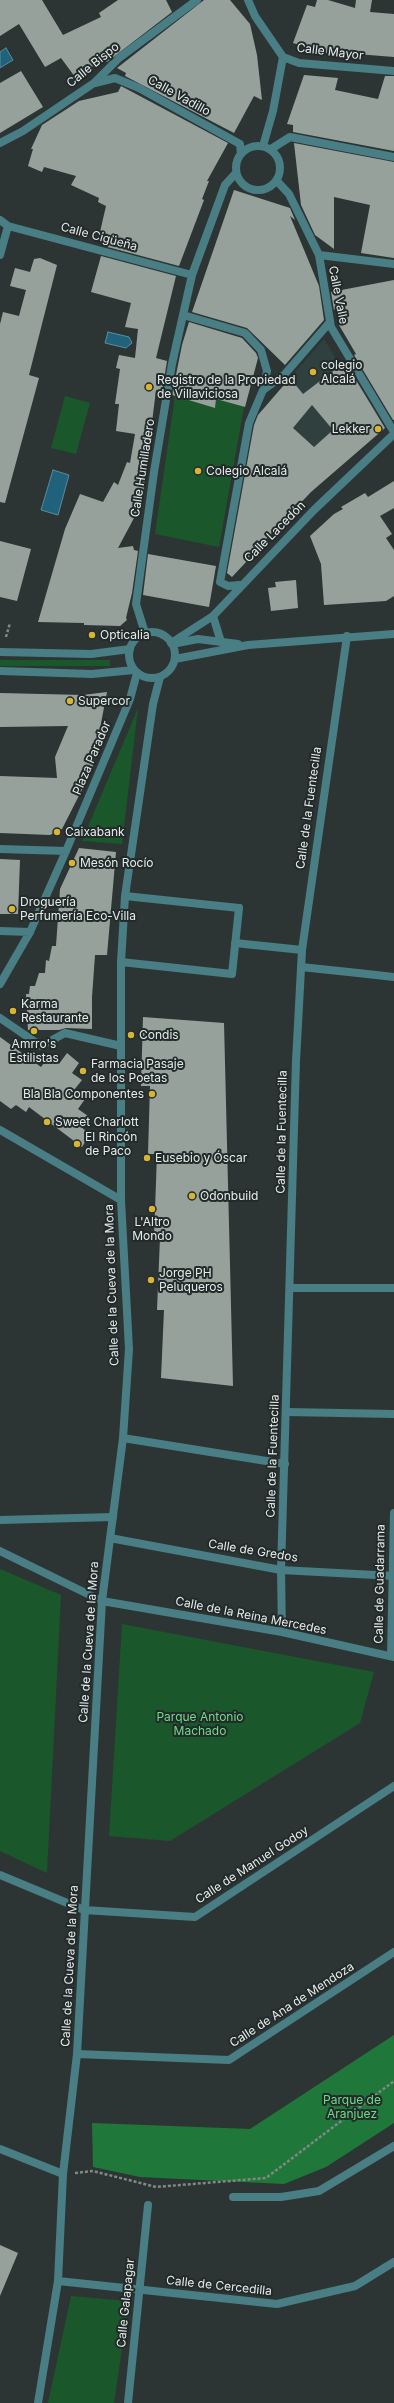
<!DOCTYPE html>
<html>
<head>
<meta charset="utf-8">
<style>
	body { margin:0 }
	canvas { display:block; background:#2c3534 }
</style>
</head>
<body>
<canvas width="394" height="2403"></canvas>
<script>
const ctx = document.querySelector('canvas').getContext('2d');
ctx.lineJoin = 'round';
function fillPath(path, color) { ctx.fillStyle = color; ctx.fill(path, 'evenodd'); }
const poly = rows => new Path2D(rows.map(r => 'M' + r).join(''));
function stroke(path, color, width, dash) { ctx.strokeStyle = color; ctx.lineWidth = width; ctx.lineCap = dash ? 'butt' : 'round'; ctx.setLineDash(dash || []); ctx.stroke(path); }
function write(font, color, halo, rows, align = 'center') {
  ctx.font = font + ' Inter,sans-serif'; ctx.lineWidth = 4; ctx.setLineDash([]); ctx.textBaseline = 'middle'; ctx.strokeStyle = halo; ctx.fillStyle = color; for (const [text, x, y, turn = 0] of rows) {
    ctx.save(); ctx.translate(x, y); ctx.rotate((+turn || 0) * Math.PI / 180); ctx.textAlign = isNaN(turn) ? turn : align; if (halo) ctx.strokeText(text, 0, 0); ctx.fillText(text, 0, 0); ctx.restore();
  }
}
fillPath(poly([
	[324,339,340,366,303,394,290,378],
	[312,405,336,427,305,455,293,428]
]), '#2f403e');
fillPath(poly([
	[65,396,90,403,76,454,51,448],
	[175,396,215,407,216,399,244,407,219,547,155,534],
	[0,660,110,660,110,666,0,666],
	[138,708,122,844,82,841],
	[0,1569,61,1595,47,1873,0,1851],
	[122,1624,374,1672,360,1723,170,1841,109,1836],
	[71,2296,129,2301,114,2403,48,2403]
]), '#1a572b');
fillPath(poly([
	[394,2035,394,2123,326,2167,284,2184,140,2177,93,2167,92,2123,250,2129]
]), '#1f783a');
const water = poly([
	[6,48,13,60,0,68,0,52,6,48],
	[108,332,129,337,132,343,126,348,105,343,108,332],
	[53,470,69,475,58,515,41,510,53,470]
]);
fillPath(water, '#20627b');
stroke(water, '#5b8b9c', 1);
fillPath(poly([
	[0,0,42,0,63,35,101,17,99,13,118,0,166,0,172,12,107,62,104,60,95,67,93,66,78,81,61,58,45,67,19,24,0,36],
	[204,0,230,0,250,24,257,55,262,100,254,96,234,133,125,76,126,73,117,68],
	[317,0,328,0,355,8,356,0,372,0,370,12,394,14,394,57,344,53,343,58,293,43,307,5,315,7],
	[21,71,43,107,0,133,0,83],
	[304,75,338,78,335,90,378,99,385,76,394,76,394,151,293,132,293,125,287,124],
	[121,86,228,143,207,181,209,181,202,199,204,200,179,266,104,246,107,234,100,232,106,206,98,202,99,198,71,185,76,176,44,167,42,172,28,166,33,149,31,149,42,125,79,101,118,92],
	[294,143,394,162,394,258,361,253,370,205,334,197,334,249,315,235,301,205],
	[234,190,290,208,295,220,290,216,319,286,324,320,285,365,247,328,192,312],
	[101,256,176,276,156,358,167,361,162,392,156,390,142,503,118,548,133,546,134,550,138,551,132,593,126,618,127,620,120,626,84,625,84,623,38,622,65,529,80,494,103,502,114,482,118,485,127,462,130,463,135,434,116,431,119,404,115,404,120,369,116,368,119,355,135,358,138,329,125,327,131,303,91,292],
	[40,258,57,265,29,375,39,378,5,503,0,502,0,324,3,312,19,316,26,290,10,286,15,268,30,272,34,259],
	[394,280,394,420,393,420,354,355,356,354,339,325,339,304,334,310,331,292],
	[189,322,242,338,256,353,258,358,245,407,216,399,215,408,172,395,182,345],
	[345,362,385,428,311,492,245,561,247,561,232,577,227,573,254,425,258,415,290,378,303,394],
	[312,405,333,430,314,447,293,428],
	[394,481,394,508,380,516,392,534,386,538,394,550,394,596,386,601,324,605,321,564,310,536,334,514,343,509,341,507,365,493,368,497],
	[0,541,31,549,17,601,0,597],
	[148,554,216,566,209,607,143,595],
	[296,580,298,608,271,611,268,588,276,587,275,582],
	[107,692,92,770,62,829,50,835,0,833,0,776,57,778,55,757,68,726,0,727,0,693,83,695],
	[79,848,116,852,107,955,95,955,92,997,92,1029,66,1028,59,1030,28,1030,26,994,29,994,30,986,35,986,39,973,45,973,46,960,49,961,52,946,56,946,60,889],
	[0,859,20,860,18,914,0,914],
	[143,1017,224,1023,233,1386,161,1378,164,1310,157,1310,160,1238,154,1238,157,1154,148,1154,150,1086,141,1086],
	[0,1037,41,1067,49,1056,59,1064,67,1053,79,1063,72,1073,82,1080,74,1090,85,1099,78,1109,88,1116,81,1127,90,1134,82,1147,29,1107,26,1112,16,1105,11,1109,0,1101],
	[0,2245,18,2253,0,2296]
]), '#97a19c');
stroke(poly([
	[6,637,10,623],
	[75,2173,93,2171,156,2187,266,2178,394,2081]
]), '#818887', 2.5, [3, 2]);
stroke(poly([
	[235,943,302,950],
	[121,962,232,974,239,908],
	[301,967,358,973],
	[0,1018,41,1046,65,1033,121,1046],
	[286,1412,394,1414],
	[0,1520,113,1517],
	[0,1551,102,1601]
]), '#497e85', 8);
stroke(poly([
	[248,0,255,16,283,57,299,63,394,71],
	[95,83,115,78,139,88,240,144,241,154],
	[0,143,23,131,94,83,119,58,197,0],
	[263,146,273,111,283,57],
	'236 168a22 22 0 1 1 44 0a22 22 0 1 1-44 0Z',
	[271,149,290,137,394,157],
	[277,181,289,194,319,255,331,327,394,432],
	[0,220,8,226,192,275],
	[0,255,8,226],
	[319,255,394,264],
	[183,315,245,333,261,350,267,371,263,390],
	[240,585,228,586,220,582,249,423,263,390,284,375,330,322],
	[213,616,221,642],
	[145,633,136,604,154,472,172,364,192,275,225,185,236,173],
	[171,643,213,616,314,510,394,434],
	[0,849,66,851],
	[125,896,239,908],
	[0,931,30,932],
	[358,973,394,977],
	[0,984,30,932,66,851,130,699,137,673],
	[0,1130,121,1200],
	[290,1288,394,1288],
	[123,1438,285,1464],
	[110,1538,281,1570,394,1576],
	[102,1601,282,1632,394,1657],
	[282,1632,281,1570,296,1061,302,950,347,636],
	[391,1656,394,1513],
	[0,1875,84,1910,195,1917,394,1786],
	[77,2054,229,2060,394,1952],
	[0,2149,63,2174],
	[233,2197,281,2197,319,2191,394,2146],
	[58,2281,277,2304,355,2286,394,2262],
	[38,2403,58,2281,63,2174,77,2054,102,1601,123,1438,129,1349,121,1200,121,962,125,896,153,704,160,677],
	[128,2403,148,2205]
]), '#497e85', 8);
stroke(poly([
	'129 655a23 23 0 1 1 46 0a23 23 0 1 1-46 0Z',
	[172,644,198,639,238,644],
	[0,652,91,654,130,649],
	[175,659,248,645,394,634],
	[0,671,92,674,134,670]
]), '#497e85', 8);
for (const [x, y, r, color] of [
	[313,372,4,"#d9b334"],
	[149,387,4,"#d9b334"],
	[378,429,4,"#d9b334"],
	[198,471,4,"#d9b334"],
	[92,635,4,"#d9b334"],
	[70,701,4,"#d9b334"],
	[57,832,4,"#d9b334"],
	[72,863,4,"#d9b334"],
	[12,909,4,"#d9b334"],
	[13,1011,4,"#d9b334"],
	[34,1031,4,"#d9b334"],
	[131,1035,4,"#d9b334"],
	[83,1071,4,"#d9b334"],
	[152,1094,4,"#d9b334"],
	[47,1122,4,"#d9b334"],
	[77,1144,4,"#d9b334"],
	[147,1158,4,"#d9b334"],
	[192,1196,4,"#d9b334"],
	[152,1209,4,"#d9b334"],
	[151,1280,4,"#d9b334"]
]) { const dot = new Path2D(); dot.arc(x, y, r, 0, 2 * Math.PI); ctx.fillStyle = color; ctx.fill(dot); stroke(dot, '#222b2a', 1.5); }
write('12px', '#e5ebea', '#222b2a', [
	["Calle Mayor",330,52,7],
	["Calle Bispo",93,65,-39],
	["Calle Vadillo",179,96,29],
	["Calle Cigüeña",99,237,15],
	["Calle Valle",338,295,79],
	["Calle Humilladero",143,468,-81],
	["Calle Lacedón",275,532,-45],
	["Plaza Parador",92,758,-67],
	["Calle de la Fuentecilla",309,808,-82],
	["Calle de la Fuentecilla",282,1132,-89],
	["Calle de la Cueva de la Mora",112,1285,-92],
	["Calle de la Fuentecilla",273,1456,-88],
	["Calle de Gredos",253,1551,9],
	["Calle de Guadarrama",380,1584,-89],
	["Calle de la Reina Mercedes",251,1616,11],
	["Calle de la Cueva de la Mora",89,1642,-86],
	["Calle de Manuel Godoy",252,1865,-33],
	["Calle de la Cueva de la Mora",70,1966,-87],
	["Calle de Ana de Mendoza",292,2005,-33],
	["Calle de Cercedilla",219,2286,6],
	["Calle Galapagar",126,2303,-84]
]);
write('12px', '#e5ebea', '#222b2a', [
	["colegio",321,365],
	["Alcalá",321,379],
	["Registro de la Propiedad",157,380],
	["de Villaviciosa",157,394],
	["Lekker",370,429,"right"],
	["Colegio Alcalá",206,471],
	["Opticalia",100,635],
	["Supercor",78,701],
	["Caixabank",65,832],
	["Mesón Rocío",80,863],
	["Droguería",20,902],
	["Perfumería Eco-Villa",20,916],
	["Karma",21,1004],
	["Restaurante",21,1018],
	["Condis",139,1035],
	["Amrro's",34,1044,"center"],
	["Estilistas",34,1058,"center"],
	["Farmacia Pasaje",91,1064],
	["de los Poetas",91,1078],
	["Bla Bla Componentes",144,1094,"right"],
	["Sweet Charlott",55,1122],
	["El Rincón",85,1137],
	["de Paco",85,1151],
	["Eusebio y Óscar",155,1158],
	["Odonbuild",200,1196],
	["L'Altro",152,1222,"center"],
	["Mondo",152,1236,"center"],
	["Jorge PH",159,1273],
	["Peluqueros",159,1287]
], 'left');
write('12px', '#6edc87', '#222b2a', [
	["Parque Antonio",200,1717],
	["Machado",200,1731],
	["Parque de",352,2100],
	["Aranjuez",352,2114]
]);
</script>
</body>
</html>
